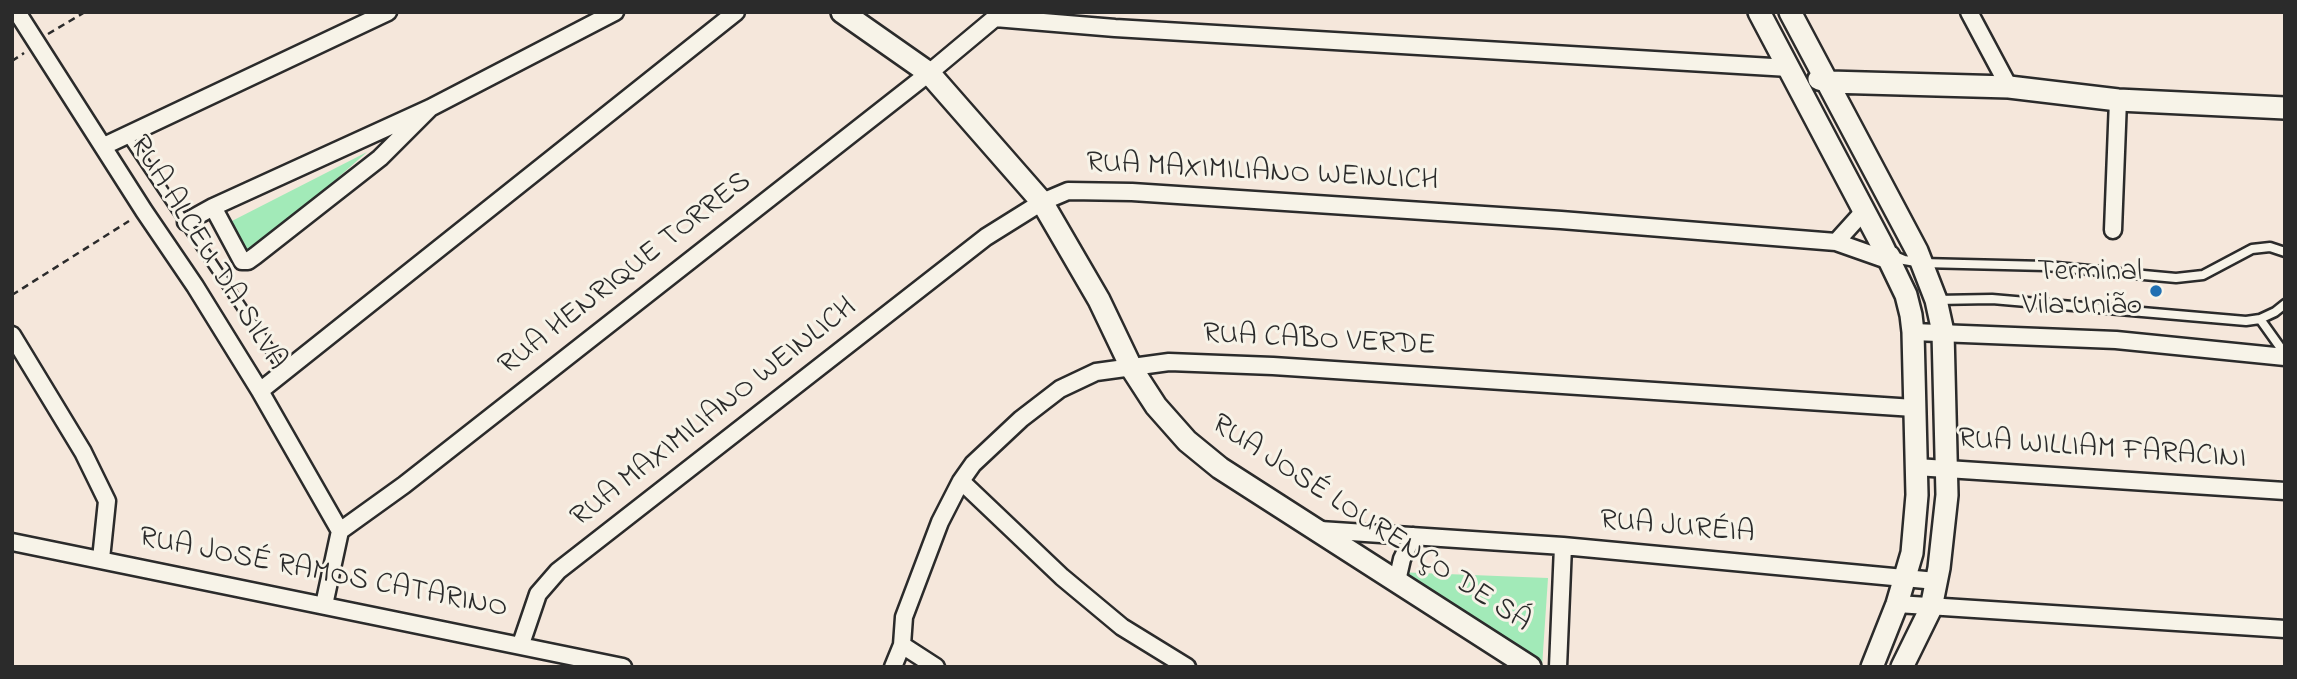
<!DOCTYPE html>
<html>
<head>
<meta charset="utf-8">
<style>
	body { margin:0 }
	#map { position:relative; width:2297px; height:679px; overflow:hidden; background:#f5e7db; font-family:"Indie Flower",sans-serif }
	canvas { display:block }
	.frame { position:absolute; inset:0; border:14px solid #2b2b2b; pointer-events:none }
</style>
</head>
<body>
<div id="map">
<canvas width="2297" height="679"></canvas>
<div class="frame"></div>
</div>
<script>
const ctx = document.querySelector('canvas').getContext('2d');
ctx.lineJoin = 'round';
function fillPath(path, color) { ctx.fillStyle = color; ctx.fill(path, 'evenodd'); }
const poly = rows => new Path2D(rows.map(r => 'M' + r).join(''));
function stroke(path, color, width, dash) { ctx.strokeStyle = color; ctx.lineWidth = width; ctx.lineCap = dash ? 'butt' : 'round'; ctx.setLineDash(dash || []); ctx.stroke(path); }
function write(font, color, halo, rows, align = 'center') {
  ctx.font = font + ' "Indie Flower",sans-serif'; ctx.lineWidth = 6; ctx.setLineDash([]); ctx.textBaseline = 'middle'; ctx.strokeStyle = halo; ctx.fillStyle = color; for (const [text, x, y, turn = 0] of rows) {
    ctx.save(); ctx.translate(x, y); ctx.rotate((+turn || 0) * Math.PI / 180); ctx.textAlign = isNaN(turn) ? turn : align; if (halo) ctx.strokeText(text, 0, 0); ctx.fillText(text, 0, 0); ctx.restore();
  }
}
fillPath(poly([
	[367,152,246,259,228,223],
	[1396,572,1548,578,1542,667,1539,667]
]), '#a2eab8');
const lane = poly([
	[127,136,285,372],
	[1894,252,1897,257,1904,260,1922,263,2046,266,2176,278,2203,275,2252,249,2270,247,2285,252],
	[1936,300,1992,299,2246,321,2260,319,2275,312,2285,304],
	[2260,319,2285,354]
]);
const street = poly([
	[17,12,144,211,195,286,260,391,340,531],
	[1969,12,2009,87],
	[995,18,1115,28,1789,68],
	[430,108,380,158,255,256,248,261,242,261,213,207,430,108,615,12],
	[104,146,388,12],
	[186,222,213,207],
	[2113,230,2118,100],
	[1836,242,1864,211],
	[1913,332,2116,340,2285,357],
	[12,335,83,452,107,501,101,559],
	[260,391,736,12],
	[1916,467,2285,491],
	[961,481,1062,577,1122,627,1187,667],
	[1320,530,1563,546,1936,581],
	[12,542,623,667],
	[1397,581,1402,559,1413,536],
	[1897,604,2285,629],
	[324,605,340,531,404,485,929,73,1002,12],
	[521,644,538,594,558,571,986,237,1042,202,1068,191,1132,192,1561,220,1836,242,1890,261],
	[902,645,936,667],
	[893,667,902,645,904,617,940,522,961,481,973,464,1021,419,1060,389,1096,372,1169,362,1273,366,1914,408],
	[1558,667,1563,546]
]);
const secondary = poly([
	[842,12,929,73,1042,202,1099,300,1132,369,1156,406,1187,441,1220,468,1530,667],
	[1759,12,1881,243,1906,295,1911,315,1913,332,1917,495,1912,553,1897,604,1872,667],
	[1790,12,1917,251,1936,300,1943,332,1947,495,1939,568,1931,608,1902,667],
	[1819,79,1829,82,2009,87,2118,100,2285,108]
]);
stroke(lane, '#2b2b2b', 13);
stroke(street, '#2b2b2b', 21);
stroke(secondary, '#2b2b2b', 26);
stroke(poly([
	[48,34,85,12],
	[12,61,24,53],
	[12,295,129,221]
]), '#2b2b2b', 2.5, [7, 5]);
stroke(lane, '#f7f3e8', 8);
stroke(street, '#f7f3e8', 16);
stroke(secondary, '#f7f3e8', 21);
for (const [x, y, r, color] of [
	[2156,291,7,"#1f6fb2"]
]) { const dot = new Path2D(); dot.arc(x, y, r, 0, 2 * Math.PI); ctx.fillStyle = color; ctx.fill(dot); stroke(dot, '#f7f3e8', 2.5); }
write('30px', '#2b2b2b', '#f7f3e8', [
	["RUA MAXIMILIANO WEINLICH",1262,174,3],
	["RUA ALCEU DA SILVA",206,254,58],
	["RUA HENRIQUE TORRES",626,275,-38],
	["RUA CABO VERDE",1319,342,3],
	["RUA MAXIMILIANO WEINLICH",715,414,-38],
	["RUA WILLIAM FARACINI",2102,451,4],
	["RUA JOSÉ LOURENÇO DE SÁ",1370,525,33],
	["RUA JURÉIA",1677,529,5],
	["RUA JOSÉ RAMOS CATARINO",323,575,11]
]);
write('30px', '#2b2b2b', '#f7f3e8', [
	["Terminal",2142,274],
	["Vila União",2142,308]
], 'right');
</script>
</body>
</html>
